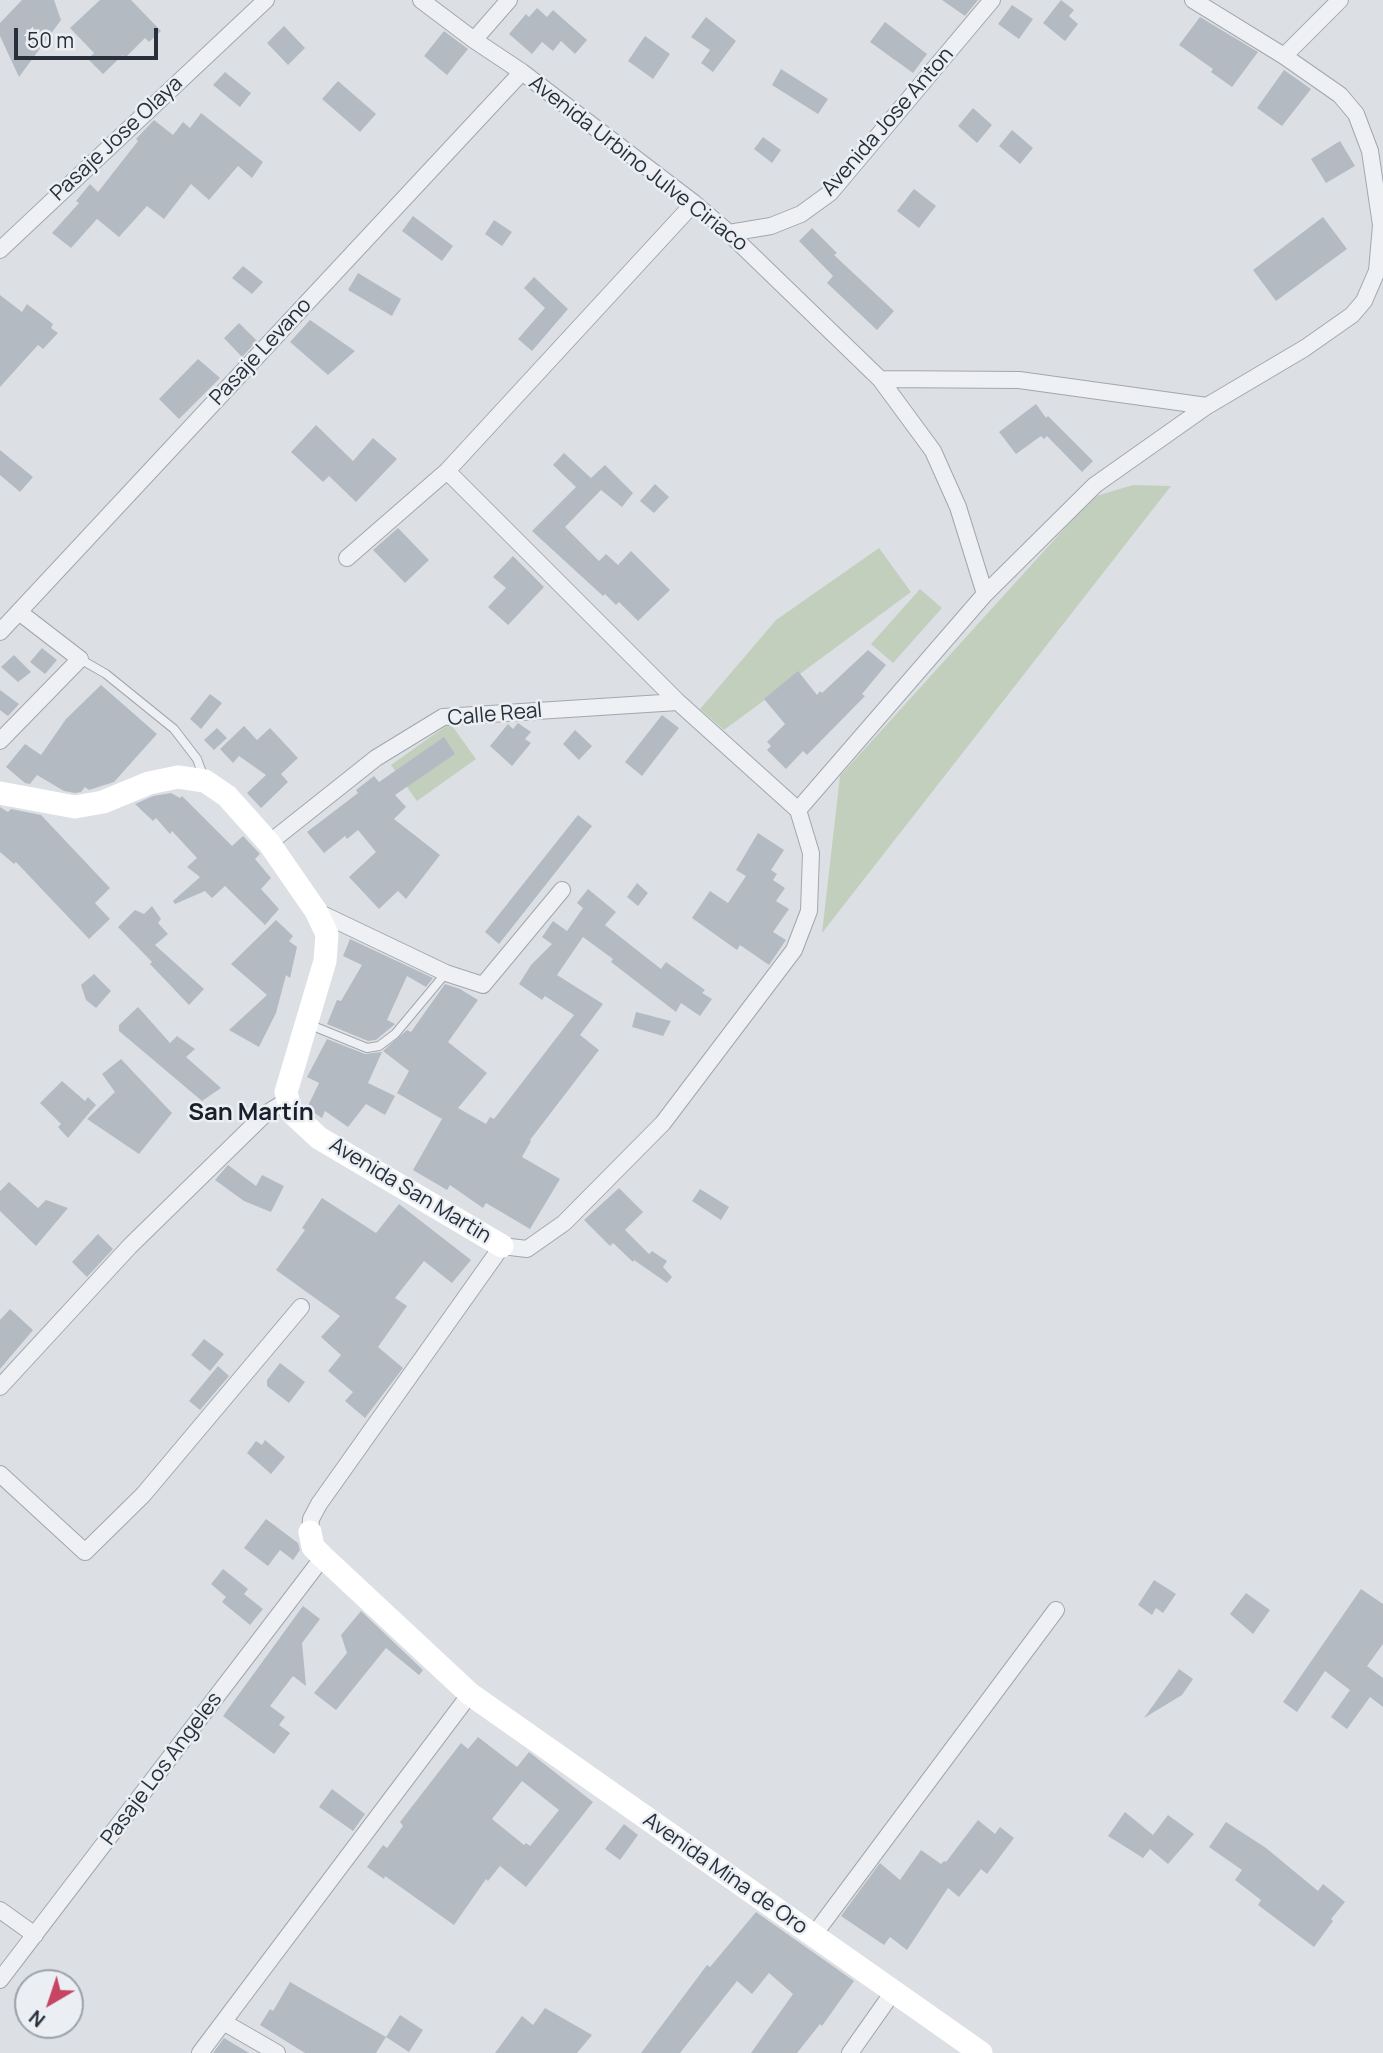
<!DOCTYPE html>
<html>
<head>
<meta charset="utf-8">
<style>
	body { margin:0 }
	#map { position:relative; width:1383px; height:2053px; overflow:hidden; background:#dce0e5; font-family:Manrope,sans-serif }
	canvas { display:block }
	.north { position:absolute; left:14px; top:1969px; width:70px; height:70px; box-sizing:border-box; background:#ebeff3; border:2px solid #9ca2a9; border-radius:50%; rotate:219deg; font-size:19px; font-weight:700; line-height:28px; text-align:center; color:#262f3a }
	.north::after { content:''; display:block; margin:auto; width:24px; height:32px; background:#c64562; clip-path:polygon(50% 0,100% 100%,50% 72%,0 100%) }
	.scale { position:absolute; left:14px; top:28px; width:144px; height:32px; box-sizing:border-box; border:4px solid #262f3a; border-top:0; padding-left:9px; font-size:21px; line-height:24px; white-space:nowrap; color:#262f3a; -webkit-text-stroke:5px #ebeff3; paint-order:stroke }
</style>
</head>
<body>
<div id="map">
<canvas width="1383" height="2053"></canvas>
<div class="north">N</div>
<div class="scale">50 m</div>
</div>
<script>
const ctx = document.querySelector('canvas').getContext('2d');
ctx.lineJoin = 'round';
function fillPath(path, color) { ctx.fillStyle = color; ctx.fill(path, 'evenodd'); }
const poly = rows => new Path2D(rows.map(r => 'M' + r).join(''));
function stroke(path, color, width, dash) { ctx.strokeStyle = color; ctx.lineWidth = width; ctx.lineCap = dash ? 'butt' : 'round'; ctx.setLineDash(dash || []); ctx.stroke(path); }
function write(font, color, halo, rows, align = 'center') {
  ctx.font = font + ' Manrope,sans-serif'; ctx.lineWidth = 5; ctx.setLineDash([]); ctx.textBaseline = 'middle'; ctx.strokeStyle = halo; ctx.fillStyle = color; for (const [text, x, y, turn = 0] of rows) {
    ctx.save(); ctx.translate(x, y); ctx.rotate((+turn || 0) * Math.PI / 180); ctx.textAlign = isNaN(turn) ? turn : align; if (halo) ctx.strokeText(text, 0, 0); ctx.fillText(text, 0, 0); ctx.restore();
  }
}
fillPath(poly([
	[1133,485,1171,486,822,933,840,776,1093,497],
	[879,548,911,592,724,730,700,709,776,620],
	[920,589,942,608,893,663,871,644],
	[450,723,476,759,417,801,391,765]
]), '#c3cfbd');
fillPath(poly([
	[22,0,54,0,61,20,19,77,0,36,0,23],
	[100,0,131,0,161,31,149,42,145,38,125,58,123,55,103,74,88,59,94,53,70,28],
	[942,0,978,0,965,16],
	[1061,0,1074,10,1069,16,1078,24,1065,41,1043,23],
	[1012,5,1033,19,1019,39,998,24],
	[537,8,547,17,553,10,587,40,575,54,561,41,553,51,542,42,532,54,509,34,526,14,529,17],
	[706,17,736,41,713,72,701,63,710,50,691,37],
	[1200,17,1258,52,1232,87,1211,72,1213,69,1179,45],
	[885,22,927,54,913,73,870,42],
	[284,26,305,48,288,65,267,43],
	[444,31,468,49,447,75,424,56],
	[645,36,670,54,653,79,628,61],
	[781,69,828,99,818,114,772,85],
	[1284,70,1311,89,1282,126,1257,108],
	[225,72,251,93,240,107,213,85],
	[338,81,376,114,360,132,322,99],
	[973,108,992,125,977,143,958,126],
	[201,113,263,162,252,178,238,166,209,200,191,184,164,219,147,206,119,237,97,219,71,248,52,233,79,203,76,201,90,184,98,192,138,141,136,139,154,120,173,135,183,122,190,128],
	[1012,130,1033,148,1020,164,999,146],
	[763,137,781,150,772,163,754,149],
	[1340,141,1355,166,1326,183,1311,159],
	[914,189,936,206,919,228,897,211],
	[413,216,453,246,442,261,402,231],
	[1323,217,1347,249,1276,301,1253,270],
	[494,220,512,232,502,246,485,234],
	[812,228,837,253,834,255,894,311,877,330,827,283,833,276,799,241],
	[243,266,263,282,252,294,232,278],
	[358,273,401,299,392,316,348,290],
	[534,277,568,309,532,351,518,339,545,308,524,288],
	[0,295,22,312,27,304,53,324,51,328,58,333,43,349,38,345,0,387],
	[310,320,355,351,328,375,290,342],
	[239,323,257,341,242,357,224,338],
	[198,359,220,378,179,419,159,399],
	[1036,404,1046,418,1048,416,1093,461,1082,472,1047,436,1044,439,1041,436,1016,454,999,432],
	[316,425,353,461,373,438,397,459,356,502,329,476,323,482,291,452],
	[0,450,33,477,20,492,0,475],
	[564,453,591,478,605,465,633,493,622,507,601,490,565,527,599,561,606,554,618,565,631,551,670,590,638,621,619,602,616,605,605,594,603,596,532,531,576,487,553,465],
	[655,484,669,497,654,513,640,501],
	[398,528,429,560,405,583,373,550],
	[513,556,544,587,508,625,488,607,506,588,493,577],
	[42,648,57,660,45,674,30,662],
	[868,650,886,665,862,694,865,696,807,755,803,751,786,769,767,750,771,746,767,742,785,724,764,699,798,671,817,695,820,691,822,693],
	[14,655,31,672,18,682,1,667],
	[101,685,157,734,114,782,89,790,85,787,81,792,75,793,64,791,37,775,30,784,25,783,6,767,25,744,41,755,66,719],
	[0,690,19,704,8,716,0,710],
	[210,694,222,703,201,729,190,719],
	[662,715,679,728,642,776,625,762],
	[518,723,531,732,525,739,531,743,512,766,490,746,508,724,513,729],
	[244,726,257,740,270,728,298,758,281,774,288,782,261,808,247,793,266,775,239,756,233,763,220,749],
	[217,728,227,738,214,750,204,740],
	[575,730,592,746,579,760,563,744],
	[444,737,455,754,395,795,406,807,394,819,440,855,406,899,398,891,379,909,349,877,376,852,358,830,347,839,345,836,324,853,307,832,358,793,356,790,374,776,379,782],
	[171,793,180,798,182,796,232,846,243,836,260,854,255,859,271,878,261,889,279,909,265,925,225,886,212,898,205,891,175,904,173,901,200,877,187,867,197,858,172,831,170,834,156,818,153,821,135,804,153,796],
	[0,807,8,812,11,809,41,815,110,888,95,903,110,919,89,939,16,862,14,864,0,852],
	[578,815,592,826,499,944,485,932],
	[758,833,784,850,771,870,777,874,773,880,785,888,776,901,789,909,773,932,786,940,769,965,740,945,737,950,692,918,710,891,728,903,746,876,736,870],
	[637,883,648,893,638,906,627,897],
	[588,889,616,912,605,925,661,969,666,962,705,990,702,993,712,999,700,1016,681,1003,676,1012,611,962,613,959,583,937,557,975,603,1004,580,1035,599,1050,530,1140,531,1141,522,1157,560,1179,530,1229,486,1203,483,1208,450,1185,447,1190,413,1170,442,1119,397,1093,409,1071,383,1051,407,1030,411,1032,445,984,460,989,478,1000,448,1042,487,1073,458,1108,486,1124,490,1117,494,1119,574,1015,545,996,542,1000,519,984,531,965,552,944,542,937,553,921,567,931,583,908,577,903],
	[152,906,161,919,158,923,168,934,155,945,204,989,189,1005,150,964,152,962,118,927,135,910,144,914],
	[276,920,293,936,289,941,297,947,290,978,286,975,276,1013,259,1047,229,1030,267,995,231,964],
	[350,939,433,978,426,987,407,976,387,1020,395,1024,376,1040,368,1041,327,1024,337,1000,341,1001,362,965,343,956],
	[94,974,111,991,96,1008,86,1000,81,985],
	[138,1007,170,1043,177,1036,195,1049,186,1057,221,1088,202,1101,119,1031,119,1025],
	[636,1012,671,1021,663,1036,632,1027],
	[327,1039,365,1054,382,1052,368,1083,395,1096,385,1115,366,1104,348,1127,325,1111,322,1118,307,1108,319,1083,307,1077],
	[121,1059,172,1113,139,1154,87,1119,115,1092,102,1074],
	[62,1081,85,1101,88,1097,96,1105,68,1138,58,1127,61,1124,40,1103],
	[228,1165,256,1186,262,1175,284,1186,271,1212,244,1201,215,1180],
	[9,1182,38,1208,46,1200,68,1208,36,1246,0,1211,0,1191],
	[619,1188,643,1212,625,1230,649,1254,652,1251,667,1261,663,1267,672,1277,667,1283,634,1260,633,1262,613,1243,610,1246,584,1220],
	[700,1189,729,1207,721,1220,692,1201],
	[322,1198,376,1233,399,1204,471,1260,452,1283,424,1261,395,1298,407,1306,378,1347,403,1368,365,1418,345,1401,353,1392,328,1371,341,1355,321,1337,340,1316,276,1270,305,1230,302,1228],
	[98,1234,113,1249,87,1277,72,1262],
	[10,1309,33,1330,0,1369,0,1320],
	[204,1339,224,1354,210,1371,191,1355],
	[280,1363,305,1382,289,1403,267,1386,267,1380],
	[218,1366,229,1376,200,1410,189,1401],
	[265,1440,285,1457,271,1474,247,1453,256,1441,262,1445],
	[266,1519,298,1543,300,1550,293,1560,280,1550,268,1566,244,1548],
	[223,1569,248,1589,244,1594,263,1609,250,1625,222,1602,226,1597,211,1584],
	[1154,1580,1176,1594,1163,1613,1156,1608,1152,1615,1138,1605],
	[1361,1589,1383,1604,1383,1644,1367,1666,1383,1678,1383,1707,1370,1697,1347,1729,1331,1717,1350,1690,1325,1671,1297,1712,1283,1702],
	[1246,1593,1270,1610,1253,1634,1230,1614],
	[303,1606,320,1619,302,1643,306,1686,293,1676,270,1706,285,1717,279,1725,290,1733,274,1754,223,1716],
	[361,1611,423,1670,419,1675,386,1648,336,1710,314,1693,347,1653,341,1635],
	[1179,1669,1193,1679,1182,1695,1144,1718],
	[478,1737,517,1767,529,1752,593,1802,526,1887,500,1866,488,1881,486,1879,454,1925,385,1876,384,1879,367,1867,383,1845,387,1848,403,1826,400,1822,461,1743,468,1749],
	[522,1781,559,1810,530,1846,526,1843,524,1845,492,1819],
	[332,1789,365,1814,353,1831,319,1807],
	[1125,1812,1153,1835,1168,1815,1194,1834,1168,1864,1150,1849,1143,1858,1108,1836],
	[978,1820,995,1834,1000,1827,1014,1838,987,1874,981,1869,959,1897,948,1888,907,1950,890,1937,884,1945,841,1916,880,1863,900,1880,921,1850,941,1864,944,1861,946,1862],
	[1226,1822,1266,1848,1318,1891,1323,1884,1345,1902,1331,1919,1333,1921,1314,1947,1258,1905,1261,1900,1235,1880,1242,1870,1209,1847],
	[624,1824,638,1835,620,1860,605,1849],
	[756,1912,854,1981,822,2026,820,2024,797,2053,751,2053,793,1994,769,1973,752,1994,737,1981,680,2053,641,2053,707,1965,710,1967],
	[290,1982,386,2037,376,2053,305,2053,260,2025,270,2009,273,2011],
	[545,2008,592,2035,577,2053,495,2053,522,2016,533,2025],
	[400,2015,423,2030,409,2052,386,2037],
	[224,2038,249,2053,213,2053]
]), '#b3bac2');
const lane = poly([
	[80,659,106,674,174,729,197,759,204,778],
	[308,1024,367,1048,379,1046,395,1034,446,973]
]);
const street = poly([
	[421,0,474,40,522,72,694,203,729,233,880,379,933,451,958,507,985,594],
	[474,40,509,0],
	[1284,56,1340,0],
	[729,233,771,226,801,214,830,193,992,0],
	[0,250,266,0],
	[880,379,1019,380,1207,406],
	[347,558,447,471,694,203],
	[0,632,522,72],
	[0,741,80,659,19,612],
	[798,810,985,594,1095,485,1207,406,1305,348,1352,315,1364,301,1377,271,1381,225,1370,151,1356,114,1340,95,1284,56,1193,0],
	[269,843,376,758,443,717,678,702],
	[316,911,446,973,483,985,562,890],
	[0,1387,130,1246,264,1115,288,1100],
	[0,1474,85,1552,143,1495,301,1307],
	[310,1532,311,1519,319,1504,502,1246,527,1249,564,1223,663,1123,794,950,809,911,811,853,798,810,678,702,447,471],
	[0,1910,35,1935],
	[813,1936,1056,1610],
	[0,1980,323,1557],
	[225,2023,277,2053],
	[200,2053,470,1694],
	[850,2053,893,1992]
]);
stroke(lane, '#a2a7ae', 10);
stroke(street, '#a2a7ae', 18);
stroke(lane, '#eef0f4', 8);
stroke(street, '#eef0f4', 16);
stroke(poly([
	[0,793,75,807,103,802,149,783,178,777,205,781,227,796,269,843,316,911,327,934,325,961,286,1092,291,1112,319,1138,502,1246],
	[310,1532,313,1547,323,1557,470,1694,981,2053]
]), '#fff', 23);
write('21px', '#262f3a', '#ebeff3', [
	["Avenida Jose Anton",888,122,-49],
	["Pasaje Jose Olaya",117,139,-43],
	["Avenida Urbino Julve Ciriaco",638,164,38],
	["Pasaje Levano",261,352,-47],
	["Calle Real",495,715,-5],
	["Avenida San Martin",410,1191,31],
	["Pasaje Los Angeles",162,1769,-53],
	["Avenida Mina de Oro",725,1874,35]
]);
write('bold 24px', '#19202b', '#ebeff3', [
	["San Martín",251,1113]
]);
</script>
</body>
</html>
